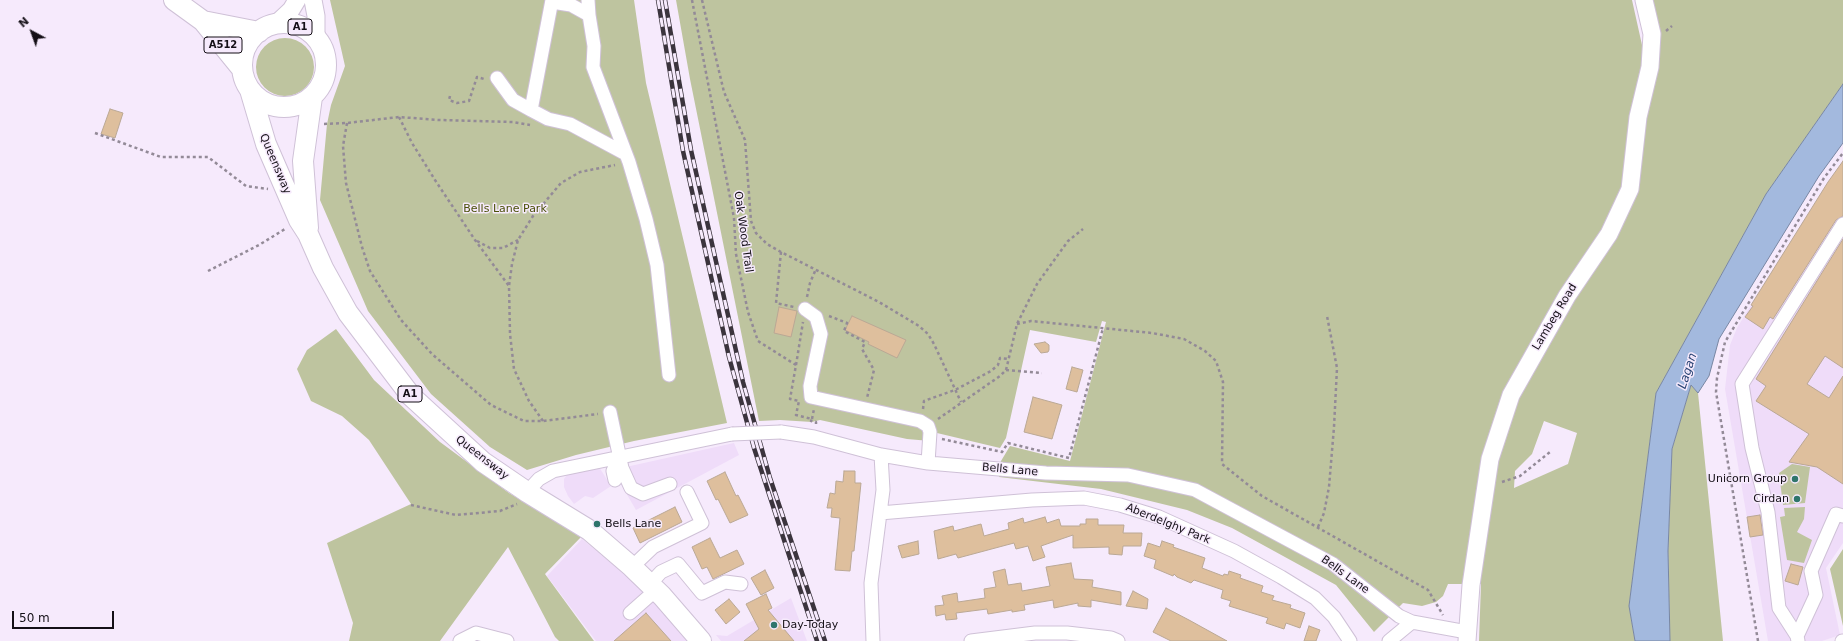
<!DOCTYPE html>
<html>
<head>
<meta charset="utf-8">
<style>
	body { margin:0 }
	#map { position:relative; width:1843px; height:641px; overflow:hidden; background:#f6eafc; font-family:"DejaVu Sans",sans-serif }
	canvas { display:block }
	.north { position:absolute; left:12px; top:12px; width:40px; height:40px; -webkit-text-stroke:3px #f6eafc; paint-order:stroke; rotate:319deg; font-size:11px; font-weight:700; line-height:16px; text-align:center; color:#140f16 }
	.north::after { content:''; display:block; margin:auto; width:14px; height:18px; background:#140f16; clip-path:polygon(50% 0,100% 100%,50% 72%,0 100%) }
	.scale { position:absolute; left:12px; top:611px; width:102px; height:18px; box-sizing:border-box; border:2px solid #140f16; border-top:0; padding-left:5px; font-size:12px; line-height:14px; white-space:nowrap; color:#140f16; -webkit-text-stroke:3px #f6eafc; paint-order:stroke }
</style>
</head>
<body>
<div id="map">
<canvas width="1843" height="641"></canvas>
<div class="north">N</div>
<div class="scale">50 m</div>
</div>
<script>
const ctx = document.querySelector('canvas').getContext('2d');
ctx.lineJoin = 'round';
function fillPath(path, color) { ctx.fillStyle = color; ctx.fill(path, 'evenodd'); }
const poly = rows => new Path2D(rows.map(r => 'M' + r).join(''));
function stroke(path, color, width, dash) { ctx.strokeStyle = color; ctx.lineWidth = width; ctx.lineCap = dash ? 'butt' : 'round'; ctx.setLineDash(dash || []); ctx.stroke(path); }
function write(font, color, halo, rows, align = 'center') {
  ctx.font = font + ' "DejaVu Sans",sans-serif'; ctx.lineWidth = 3; ctx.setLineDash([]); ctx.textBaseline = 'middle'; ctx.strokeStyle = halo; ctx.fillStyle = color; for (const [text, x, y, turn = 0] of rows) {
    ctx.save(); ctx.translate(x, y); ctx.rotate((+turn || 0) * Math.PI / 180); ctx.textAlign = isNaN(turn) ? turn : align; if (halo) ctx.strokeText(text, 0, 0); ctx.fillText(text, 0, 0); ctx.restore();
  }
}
fillPath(poly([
	[1843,161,1843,543,1826,568,1840,635,1822,641,1768,641,1725,389,1730,345,1737,328,1751,305,1828,182],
	[734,443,739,455,636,510,619,481,617,469],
	[599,467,611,486,593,498,585,496,574,504,568,496,564,487,564,479,568,473],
	[582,539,644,590,689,641,596,641,547,576],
	[791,598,807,641,721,641,716,635,727,636]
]), '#efdcf9');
fillPath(poly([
	[330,0,634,0,646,83,727,423,634,441,576,455,527,470,490,447,431,394,368,311,320,200,327,124,331,105,345,66],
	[676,0,1632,0,1646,63,1652,0,1843,0,1843,84,1766,194,1656,393,1629,606,1635,641,1479,641,1481,584,1448,584,1443,596,1436,602,1422,606,1403,603,1374,632,1336,585,1232,528,1187,510,1101,489,999,477,1001,461,1010,446,1070,461,1106,322,1102,321,1096,342,1030,330,1006,438,1000,448,937,433,930,441,907,439,820,420,812,422,780,420,759,421,690,79],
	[1544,421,1577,433,1568,464,1514,488,1515,471,1532,454],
	'256 67a29 29 0 1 1 58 0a29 29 0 1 1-58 0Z',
	[336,329,374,380,440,442,509,493,582,536,545,574,594,641,559,641,555,637,508,547,440,641,349,641,353,623,327,543,411,504,369,440,342,416,311,401,297,369,307,350],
	[1691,385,1698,393,1723,641,1670,641,1668,551,1672,449],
	[1792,464,1810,467,1805,503,1783,505,1779,473],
	[1805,507,1804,519,1797,532,1812,540,1804,563,1787,560,1780,517,1785,516,1784,508],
	[1843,549,1843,626,1830,569]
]), '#bec49f');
const water = poly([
	[1843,84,1843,143,1819,176,1719,339,1709,376,1698,393,1691,385,1672,449,1668,551,1670,641,1635,641,1629,606,1656,393,1766,194,1843,84]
]);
fillPath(water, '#a3b9de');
stroke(water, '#7886a2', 1);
const building = poly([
	[110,109,123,113,115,138,101,134,110,109],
	[1843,161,1843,216,1836,220,1773,319,1770,317,1763,329,1745,317,1753,306,1751,305,1828,182,1843,161],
	[1843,239,1843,368,1825,356,1807,384,1829,398,1843,376,1843,484,1817,467,1789,462,1809,434,1756,401,1766,386,1756,379,1843,239],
	[779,307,797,311,791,337,774,333,779,307],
	[852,316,906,340,897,358,868,344,869,342,845,330,852,316],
	[1045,342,1049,345,1049,350,1048,352,1041,353,1034,344,1045,342],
	[1072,367,1083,370,1077,392,1066,389,1072,367],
	[1033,397,1062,405,1052,439,1024,432,1033,397],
	[844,471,855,471,855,483,861,483,854,551,852,551,850,571,835,570,840,518,831,517,832,508,827,508,830,493,835,494,836,481,843,482,844,471],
	[725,472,736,496,738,495,748,515,730,523,718,499,716,500,707,481,725,472],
	[675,507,682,522,640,543,633,528,675,507],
	[1760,515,1763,535,1750,537,1747,517,1760,515],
	[1045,517,1047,523,1059,519,1061,526,1080,526,1080,524,1086,524,1086,519,1098,519,1098,525,1124,525,1123,533,1142,533,1141,546,1123,546,1122,555,1109,554,1109,547,1073,548,1073,535,1041,546,1045,557,1033,561,1028,546,1016,549,1014,543,958,558,956,554,938,559,934,531,953,526,954,531,981,524,984,536,1009,529,1008,523,1023,518,1024,523,1045,517],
	[710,538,720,558,737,550,744,564,713,579,707,567,702,569,692,547,710,538],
	[918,541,919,554,902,558,898,546,918,541],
	[1162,541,1174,545,1173,547,1205,558,1202,568,1223,576,1224,574,1228,575,1229,571,1241,575,1240,578,1263,586,1261,592,1274,596,1272,600,1291,605,1290,608,1305,613,1300,628,1286,623,1284,629,1266,623,1268,618,1229,606,1231,601,1221,598,1223,590,1194,580,1191,583,1177,577,1174,574,1173,576,1154,568,1156,560,1144,556,1148,543,1160,547,1162,541],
	[1071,563,1074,579,1093,580,1092,587,1121,592,1121,605,1091,600,1091,607,1078,606,1078,603,1054,608,1053,600,1024,605,1025,610,1012,612,1012,610,988,614,987,609,956,613,957,619,946,620,945,614,936,616,935,606,944,605,942,596,957,593,958,602,985,598,984,589,996,587,993,572,1005,569,1008,585,1021,583,1022,591,1050,586,1046,567,1071,563],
	[1791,564,1803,567,1798,585,1785,581,1791,564],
	[765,570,774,588,761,595,751,578,765,570],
	[1133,591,1148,599,1147,609,1126,606,1133,591],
	[766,594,772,608,768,610,794,641,744,641,759,629,746,604,766,594],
	[729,599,740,612,726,624,715,610,729,599],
	[1166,608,1189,620,1227,641,1171,641,1153,632,1166,608],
	[646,613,671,641,614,641,646,613],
	[1309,626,1320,630,1316,641,1304,641,1309,626]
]);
fillPath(building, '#debf9d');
stroke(building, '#baa895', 1);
const minor = poly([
	[552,0,531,110,548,119,570,124,624,153],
	[588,0,589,15],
	[552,2,571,5,589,15,594,46,593,67,629,162,646,219,657,265,669,375],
	[497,78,513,100,531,110],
	[805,309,816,317,821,334,810,386,811,397,920,421,928,426,930,432,928,463],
	[610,412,622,468,631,488,643,494,670,484],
	[781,432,814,437,881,455,928,463,1046,473,1128,475,1195,490,1333,564,1399,616,1412,622,1467,632],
	[615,480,613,471,619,458],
	[527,492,539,479,553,471,732,434],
	[880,513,1032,500,1084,498,1120,505,1159,517,1234,551,1281,577,1315,598,1334,617,1350,641],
	[632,567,653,547,702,523,687,492],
	[650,584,661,572,678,564,702,593,725,582,741,584],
	[630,613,656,590],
	[1797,636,1816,595,1811,571,1836,514,1843,516],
	[460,641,476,633,507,641],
	[873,641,871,583,883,490,881,455],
	[971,641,1035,633,1067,633,1111,638,1118,641],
	[1389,641,1412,622],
	[1798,641,1797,636,1779,608,1768,512,1752,448,1742,384,1843,224],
	[1842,641,1843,641]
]);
const major = poly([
	[313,0,316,16,316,38],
	[275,25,291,10,297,0],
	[1467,641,1471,585,1490,459,1511,395,1567,296,1609,234,1630,189,1638,117,1650,67,1652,34,1644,0]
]);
const highway = poly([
	[174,0,203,21,242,69],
	[203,21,259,32],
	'242 65a42 42 0 1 1 84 0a42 42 0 1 1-84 0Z',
	[250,90,266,144,299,220,308,234,323,268,348,313,411,396,483,462,527,492,589,530,632,567,662,596,701,641],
	[308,228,303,161,312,97]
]);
stroke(minor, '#cfc1d7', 15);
stroke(major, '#cfc1d7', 19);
stroke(highway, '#cfc1d7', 22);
stroke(poly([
	[692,0,734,218,736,254,748,312,758,341,796,365,790,399,799,401,796,415,812,419,811,421,816,422,816,424],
	[702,0,724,92,745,140,751,221,756,233,767,244,781,252,879,302,919,326,928,334,934,344,961,402],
	[1666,31,1672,26],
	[450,96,449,100,457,103,469,101,477,77,484,79],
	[399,117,412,143,435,180,475,240,509,286],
	[347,123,343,146,346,183,362,247,370,271,401,320,432,354,491,405,524,421,543,421,598,414],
	[324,124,347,123,399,117,439,120,513,122,530,125],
	[95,133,161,157,208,157,246,186,268,189],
	[477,241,490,248,503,248,518,240],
	[781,252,776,303,794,307],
	[208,271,259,245,285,229],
	[807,297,810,283,816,269],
	[829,316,847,323,844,331,865,342,862,349,874,370,867,398],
	[1017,324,1031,321,1152,333,1184,339,1205,351,1216,361,1223,382,1222,464,1262,496,1428,590,1443,615],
	[796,365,803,322],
	[1006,370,1042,373],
	[923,409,924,401,955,390,991,371,998,365,1000,358,1008,359],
	[812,419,814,409],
	[938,419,1000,376,1006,370,1017,324,1037,284,1068,241,1083,229],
	[543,421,529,401,514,369,510,334,509,286,512,264,518,240,533,216,561,183,580,172,615,165],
	[942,439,1002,452,1008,443,1069,458,1103,328],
	[1502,482,1520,476,1550,452],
	[411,505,456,515,500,511,517,504],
	[1318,527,1324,513,1329,487,1334,427,1337,368,1327,316],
	[1758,641,1716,392,1717,378,1725,342,1824,178,1843,153]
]), '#938a97', 2.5, [3, 3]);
stroke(minor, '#fff', 13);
stroke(major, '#fff', 17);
stroke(highway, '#fff', 20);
const rail = poly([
	[658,0,683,151,729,357,754,448,817,641],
	[665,0,691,150,743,382,770,478,825,641]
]);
stroke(rail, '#3b343d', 4.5);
stroke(rail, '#f6eafc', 3, [9]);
const minorBridge = poly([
	[732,434,781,432]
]);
stroke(minorBridge, '#cfc1d7', 15, []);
stroke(minorBridge, '#fff', 13);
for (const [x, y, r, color] of [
	[1795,479,4,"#2f756b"],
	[1797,499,4,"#2f756b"],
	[597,524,4,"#2f756b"],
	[774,625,4,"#2f756b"]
]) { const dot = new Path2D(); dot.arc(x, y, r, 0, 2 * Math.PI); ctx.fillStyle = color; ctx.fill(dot); stroke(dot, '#f6eafc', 1.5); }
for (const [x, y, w] of [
	[300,27,24],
	[223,45,38],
	[410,394,24]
]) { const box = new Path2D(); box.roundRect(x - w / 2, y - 8, w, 16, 3); ctx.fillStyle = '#f6eafc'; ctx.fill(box); stroke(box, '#140f16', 1); }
write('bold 10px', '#140f16', null, [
	["A1",300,27],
	["A512",223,45],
	["A1",410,394]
]);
write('11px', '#140f16', '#f6eafc', [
	["Queensway",275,164,67],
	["Oak Wood Trail",743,232,82],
	["Lambeg Road",1555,317,-59],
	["Queensway",482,458,38],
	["Bells Lane",1010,470,5],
	["Aberdelghy Park",1168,524,22],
	["Bells Lane",1345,575,36]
]);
write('11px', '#4a5008', '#f6eafc', [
	["Bells Lane Park",505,209]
]);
write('11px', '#140f16', '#f6eafc', [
	["Unicorn Group",1787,479],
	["Cirdan",1789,499],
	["Bells Lane",605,524,"left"],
	["Day-Today",782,625,"left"]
], 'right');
write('italic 12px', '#284373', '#f6eafc', [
	["Lagan",1688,371,-72]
]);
</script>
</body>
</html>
